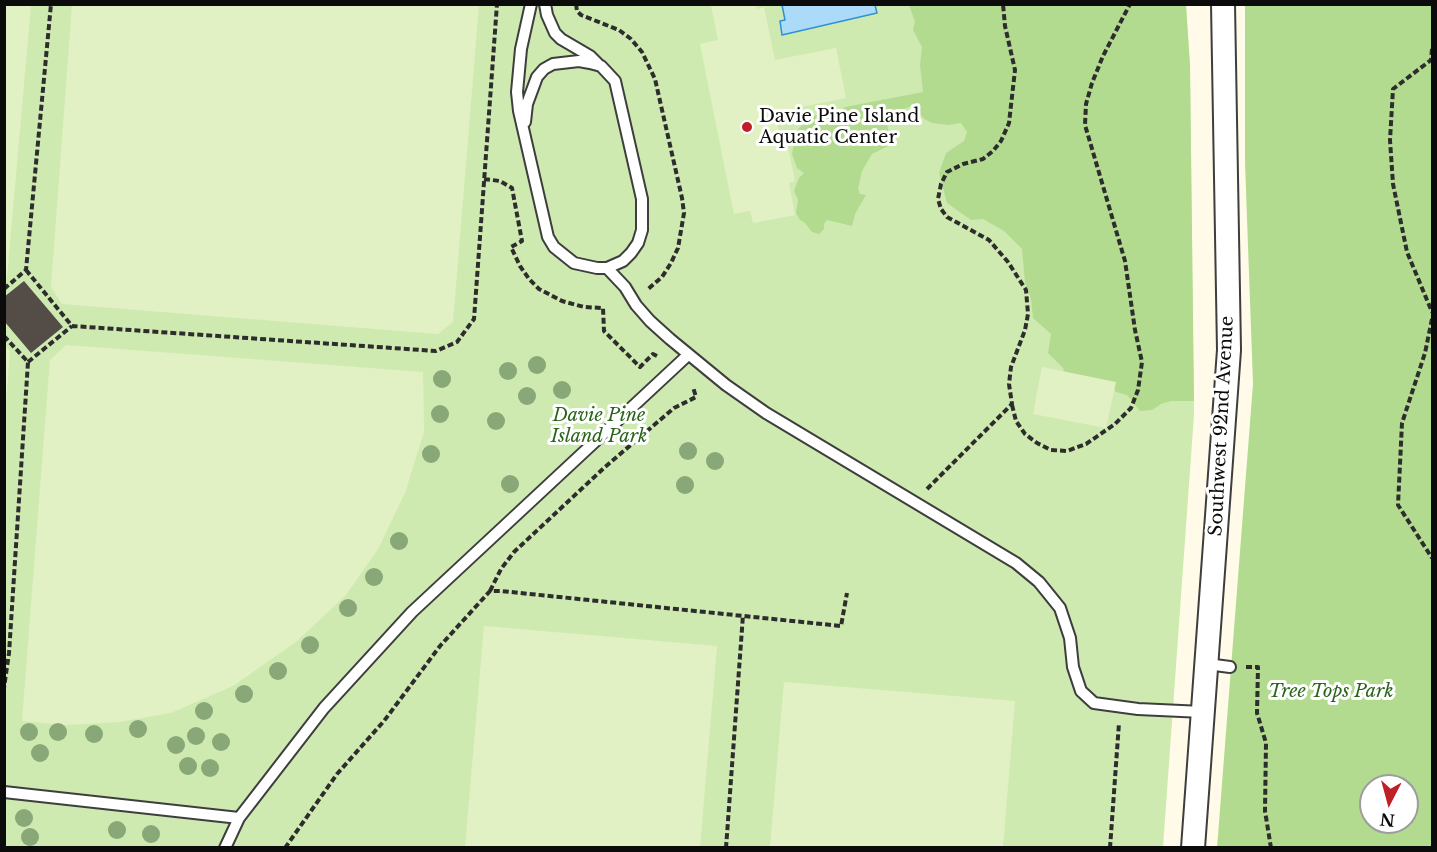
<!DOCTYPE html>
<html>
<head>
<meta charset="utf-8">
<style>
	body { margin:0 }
	#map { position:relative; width:1437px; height:852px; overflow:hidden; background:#fffbe8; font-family:"Libre Baskerville",serif }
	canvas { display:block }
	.frame { position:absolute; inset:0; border:6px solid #0b0b0b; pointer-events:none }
	.north { position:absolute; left:1359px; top:774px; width:60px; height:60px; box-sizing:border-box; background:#fff; border:2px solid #9d9d9d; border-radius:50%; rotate:186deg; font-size:16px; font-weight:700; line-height:24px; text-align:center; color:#0b0b0b }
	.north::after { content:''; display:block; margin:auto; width:21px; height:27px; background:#bf1f26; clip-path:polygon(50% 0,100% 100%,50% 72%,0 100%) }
</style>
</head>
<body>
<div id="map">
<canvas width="1437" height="852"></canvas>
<div class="frame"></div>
<div class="north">N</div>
</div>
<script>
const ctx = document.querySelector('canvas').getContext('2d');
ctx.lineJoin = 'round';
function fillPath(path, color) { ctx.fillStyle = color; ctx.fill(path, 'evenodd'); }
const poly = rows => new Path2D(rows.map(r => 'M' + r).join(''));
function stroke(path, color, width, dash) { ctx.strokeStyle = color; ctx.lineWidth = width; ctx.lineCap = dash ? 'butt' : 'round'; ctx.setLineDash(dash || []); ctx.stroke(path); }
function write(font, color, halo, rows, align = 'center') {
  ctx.font = font + ' "Libre Baskerville",serif'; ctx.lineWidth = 6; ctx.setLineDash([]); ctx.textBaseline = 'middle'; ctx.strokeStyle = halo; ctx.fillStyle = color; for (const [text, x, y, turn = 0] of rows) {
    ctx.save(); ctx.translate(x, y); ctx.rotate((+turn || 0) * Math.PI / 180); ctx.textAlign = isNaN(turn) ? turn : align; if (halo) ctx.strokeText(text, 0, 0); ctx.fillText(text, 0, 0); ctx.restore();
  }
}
fillPath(poly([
	[5,5,1186,5,1190,66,1194,415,1163,847,5,848]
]), '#cfeab1');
fillPath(poly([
	[909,5,1186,5,1190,66,1194,401,1171,401,1161,404,1152,410,1140,411,1127,395,1116,392,1110,384,1066,375,1063,368,1048,353,1051,334,1033,318,1031,299,1025,282,1022,249,1004,231,983,219,971,220,947,203,939,173,946,153,964,141,967,132,961,123,948,125,932,123,924,119,913,105,898,112,887,121,890,145,872,154,862,171,858,189,860,194,866,195,855,214,852,226,827,220,824,224,824,229,819,234,812,232,805,223,800,220,796,213,798,200,794,191,799,178,804,173,797,168,792,154,796,132,802,125,816,115,827,110,835,114,845,107,923,92,920,65,922,47,913,30,915,22],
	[1245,5,1432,5,1432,847,1217,848,1253,384,1245,163],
	[1371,786,1407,786,1407,822,1371,822]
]), '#b2db90');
fillPath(poly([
	[5,4,31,5,7,277,5,279],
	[72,5,479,5,453,322,438,334,62,304,51,287],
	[756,5,757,9,764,7,775,60,836,48,846,98,775,112,781,143,787,142,795,181,789,183,795,215,753,223,750,211,734,214,700,44,718,40,711,5],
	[5,345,10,351,5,416],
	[66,345,423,372,424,432,405,493,378,549,346,595,296,642,233,686,171,713,119,722,65,725,22,721,50,360],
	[1042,367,1116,382,1106,428,1033,414],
	[484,626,717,646,700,847,465,847],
	[784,682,1015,701,1003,847,770,847]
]), '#e1f1c4');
const water = poly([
	[782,5,875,5,877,13,782,35,780,21,785,20,782,5]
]);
fillPath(water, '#abdbf8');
stroke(water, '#2f91d2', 1.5);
fillPath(poly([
	[24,281,63,327,31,353,4,321,4,297]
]), '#544c47');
const service = poly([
	[531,4,521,49,517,92,519,111,548,237,554,247,574,263,597,268,607,268,625,287,636,305,650,321,670,339,726,385,766,413,1016,563,1039,582,1060,608,1070,638,1073,667,1081,691,1094,703,1138,709,1203,712],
	[545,4,547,15,555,33,561,39,590,56,598,64],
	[525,122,527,104,537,77,544,69,553,64,579,61,590,63,601,66,615,81,642,199,642,230,638,243,631,253,623,261,607,268],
	[1207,664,1230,667],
	[4,792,239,818],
	[225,848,239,818,324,708,412,612,688,355]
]);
const minor = poly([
	[1193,848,1229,350,1223,4]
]);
stroke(service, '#3e3e3e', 14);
stroke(minor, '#3e3e3e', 26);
stroke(poly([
	[576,4,577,11,581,15,619,30,631,39,642,52,655,79,682,198,684,213,678,248,671,263,662,277,647,290],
	[1432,49,1431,60,1393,89,1390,140,1393,184,1407,252,1432,312],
	[484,179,500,181,512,188,522,241,511,247,520,266,529,279,539,289,562,301,584,307,603,308,604,331,640,367,653,354,659,357],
	[26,270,72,326,436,351,457,342,474,319,497,4],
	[4,289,26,270,51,4],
	[1432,319,1425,353,1402,423,1398,505,1432,558],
	[4,336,28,362,9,653,4,688],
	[28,362,72,326],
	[1012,405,1016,421,1025,434,1037,443,1051,450,1067,451,1086,444,1115,424,1131,408,1138,390,1142,362,1135,330,1125,261,1085,125,1086,104,1092,83,1103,56,1130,4],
	[927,489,1012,404,1009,384,1011,367,1025,330,1028,314,1026,290,1008,262,989,240,947,217,941,209,938,199,941,184,947,172,963,164,983,159,993,151,1001,141,1009,123,1015,70,1005,26,1003,4],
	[490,591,501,569,514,552,605,467,674,408,696,397,693,387],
	[1246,667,1258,667,1257,713,1266,743,1265,811,1271,848],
	[285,848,337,774,384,721,440,646,490,591,501,591,841,626,847,593],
	[726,848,743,615],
	[1110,848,1119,723]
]), '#2d2d2d', 4, [6, 3]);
stroke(service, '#fff', 10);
stroke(minor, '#fff', 22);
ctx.fillStyle = '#89a877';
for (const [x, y] of [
	[537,365],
	[508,371],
	[442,379],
	[562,390],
	[527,396],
	[440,414],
	[496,421],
	[688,451],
	[431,454],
	[715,461],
	[510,484],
	[685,485],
	[399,541],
	[374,577],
	[348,608],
	[310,645],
	[278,671],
	[244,694],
	[204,711],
	[138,729],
	[29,732],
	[58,732],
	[94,734],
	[196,736],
	[221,742],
	[176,745],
	[40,753],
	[188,766],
	[210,768],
	[24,818],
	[117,830],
	[151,834],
	[30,837]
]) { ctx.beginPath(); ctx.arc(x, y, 9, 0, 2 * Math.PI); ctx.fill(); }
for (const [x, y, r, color] of [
	[747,127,6,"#bf1f26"]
]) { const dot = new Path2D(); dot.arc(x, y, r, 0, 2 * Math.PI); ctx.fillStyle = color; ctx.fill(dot); stroke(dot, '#fff', 2); }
write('18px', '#0b0b0b', '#fff', [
	["Davie Pine Island",759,117],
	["Aquatic Center",759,138]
], 'left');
write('italic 18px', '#29641a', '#fff', [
	["Davie Pine",599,416],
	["Island Park",599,437],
	["Tree Tops Park",1331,692]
]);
write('18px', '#0b0b0b', '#fff', [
	["Southwest 92nd Avenue",1222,426,-87]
]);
</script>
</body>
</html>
